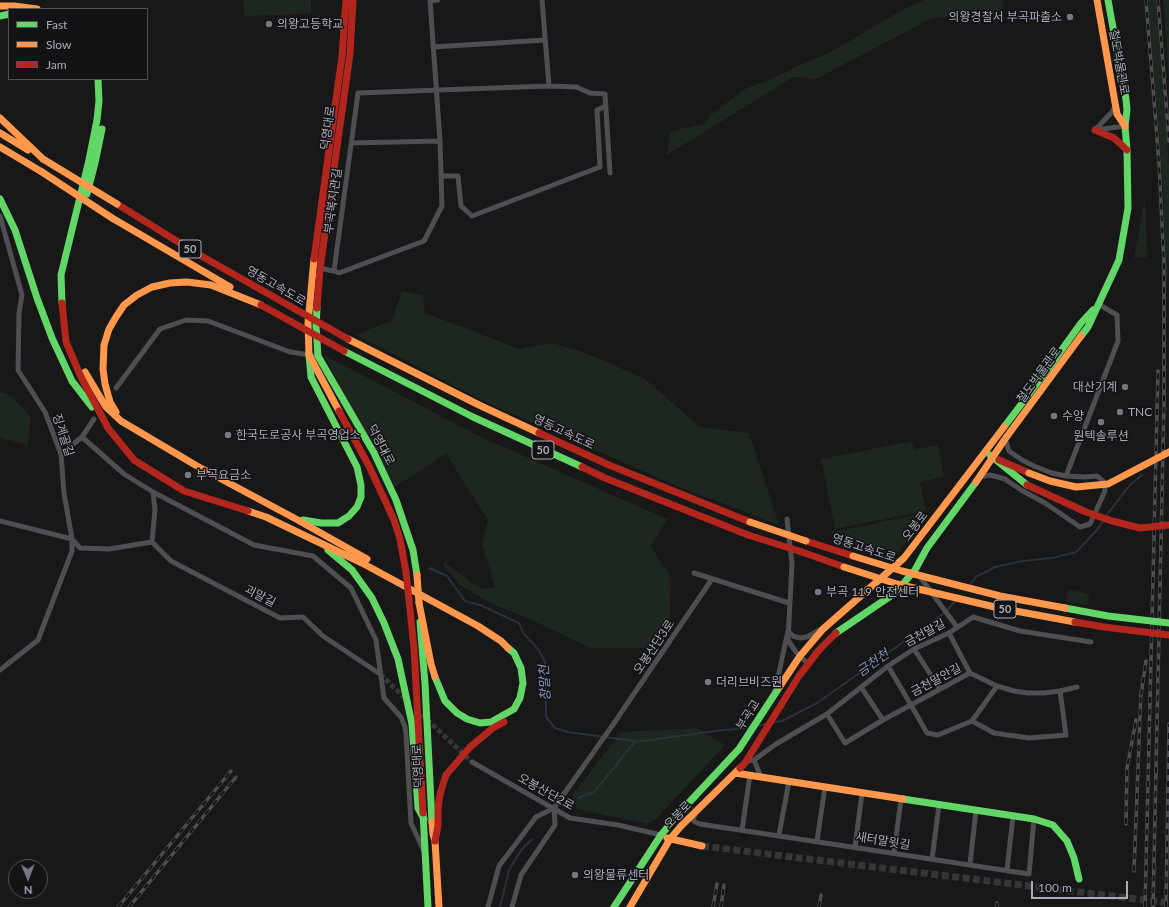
<!DOCTYPE html>
<html>
<head>
<meta charset="utf-8">
<style>
	body { margin:0 }
	#map { position:relative; width:1169px; height:907px; overflow:hidden; background:#181818; font-family:Lato,sans-serif }
	canvas { display:block }
	.legend { position:absolute; left:8px; top:8px; width:140px; height:72px; box-sizing:border-box; background:#131215; border:1px solid #4f5057; margin:0; padding:5px 7px; list-style:none; font-size:12px; color:#a9acba }
	.legend li { display:flex; align-items:center; gap:8px; height:20px }
	.legend b { width:20px; border:1px solid #4f5057 }
	.north { position:absolute; left:8px; top:859px; width:40px; height:40px; box-sizing:border-box; background:#131215; border:1px solid #4f5057; border-radius:50%; rotate:179deg; font-size:11px; font-weight:700; line-height:16px; text-align:center; color:#a9acba }
	.north::after { content:''; display:block; margin:auto; width:14px; height:18px; background:#767881; clip-path:polygon(50% 0,100% 100%,50% 72%,0 100%) }
	.scale { position:absolute; left:1031px; top:881px; width:97px; height:18px; box-sizing:border-box; border:2px solid #a9acba; border-top:0; padding-left:5px; font-size:12px; line-height:14px; white-space:nowrap; color:#a9acba; -webkit-text-stroke:3px #131215; paint-order:stroke }
</style>
</head>
<body>
<div id="map">
<canvas width="1169" height="907"></canvas>
<ul class="legend">
<li><b style="height:5px;background:#63d668"></b>Fast</li>
<li><b style="height:5px;background:#ff974d"></b>Slow</li>
<li><b style="height:5px;background:#b3261e"></b>Jam</li>
</ul>
<div class="north">N</div>
<div class="scale">100 m</div>
</div>
<script>
const ctx = document.querySelector('canvas').getContext('2d');
ctx.lineJoin = 'round';
function fillPath(path, color) { ctx.fillStyle = color; ctx.fill(path, 'evenodd'); }
const poly = rows => new Path2D(rows.map(r => 'M' + r).join(''));
function stroke(path, color, width, dash) { ctx.strokeStyle = color; ctx.lineWidth = width; ctx.lineCap = dash ? 'butt' : 'round'; ctx.setLineDash(dash || []); ctx.stroke(path); }
function write(font, color, halo, rows, align = 'center') {
  ctx.font = font + ' Lato,"Noto Sans KR",sans-serif'; ctx.lineWidth = 3; ctx.setLineDash([]); ctx.textBaseline = 'middle'; ctx.strokeStyle = halo; ctx.fillStyle = color; for (const [text, x, y, turn = 0] of rows) {
    ctx.save(); ctx.translate(x, y); ctx.rotate((+turn || 0) * Math.PI / 180); ctx.textAlign = isNaN(turn) ? turn : align; if (halo) ctx.strokeText(text, 0, 0); ctx.fillText(text, 0, 0); ctx.restore();
  }
}
fillPath(poly([
	[243,0,311,0,311,14,244,16],
	[924,0,1004,0,1001,13,982,11,930,19,816,79,793,77,667,155,670,131,704,124,712,114,745,89,771,79,802,64,829,53,909,6],
	[1148,0,1156,0,1169,165,1169,258,1167,289,1165,258,1164,199],
	[1163,0,1169,0,1169,78],
	[1145,197,1147,257,1134,258],
	[402,291,423,295,425,313,520,349,552,343,580,351,644,378,700,427,749,433,779,525,670,483,488,403,356,335,392,320],
	[324,355,483,438,667,519,651,547,671,577,670,618,653,648,591,648,536,622,491,603,460,585,444,566,444,562,481,589,495,587,482,544,488,520,446,454,393,488],
	[0,392,11,396,31,417,28,445,0,438],
	[912,441,914,450,938,445,944,477,920,482,926,511,835,529,821,459],
	[929,512,896,555,828,533],
	[1068,590,1089,594,1088,605,1066,601],
	[697,728,725,745,656,819,647,824,577,809,572,796,621,732]
]), '#1e2620');
stroke(poly([
	[1106,516,1130,485,1142,475],
	[429,568,447,576,465,601,480,605,519,623,524,634,538,649,545,662,546,717,555,728,568,732,634,741],
	[969,586,976,577,995,567,1023,561,1052,558,1076,552,1097,530,1104,520],
	[772,723,782,721,817,703,946,612,955,601],
	[757,726,766,724],
	[578,798,594,792,635,742,723,730,739,729,750,727],
	[500,907,509,870,522,849,532,839]
]), '#2b313b', 2);
stroke(poly([
	[380,674,406,699],
	[416,709,472,762]
]), '#353638', 5, [5, 2.5]);
stroke(poly([
	[702,846,1169,903]
]), '#353638', 7, [7, 3.5]);
stroke(poly([
	[542,0,549,86],
	[430,1,438,0],
	[433,47,545,40],
	[1095,130,1112,112,1115,106],
	[1096,130,1125,126],
	[351,143,440,141],
	[442,176,458,176,461,206,472,216,600,167,597,110,606,106],
	[0,216,22,295,19,313,18,370,45,412,61,454,64,493,72,539,72,551,38,640,0,670],
	[318,268,334,271,339,273,424,241,442,206,440,141,430,0],
	[334,271,358,93,549,86,576,87,590,93,605,94,610,173],
	[116,388,160,329,186,320,208,321,290,352,318,356],
	[82,437,124,474,153,492,254,545,313,556,351,588,376,640,384,698,401,717,405,727,406,735,411,823,424,851],
	[61,454,82,437,94,419],
	[1066,476,1118,341,1117,315,1098,304],
	[980,477,990,475,1005,479,1021,490,1045,503,1080,527,1090,524,1105,491,1104,482,1097,476,1085,477,1066,476,1052,473,1034,466,1022,460,1009,451,1005,439],
	[153,492,155,510,152,542,171,561,280,618,303,617,323,636,380,674],
	[787,519,792,564,788,640,796,652,808,664],
	[0,521,72,539,80,548,109,549,152,542],
	[694,573,789,603],
	[920,577,957,627],
	[949,633,970,673],
	[914,649,940,689],
	[888,666,911,705,927,733,938,735,972,721,997,686],
	[861,687,883,720],
	[775,691,788,631,793,636,800,638,807,637,821,629],
	[827,714,845,743,883,720,970,673,997,686,1014,691,1028,693,1044,693,1060,691,1077,687],
	[972,721,994,733,1029,738,1066,735,1060,691],
	[754,760,761,777],
	[747,761,754,760,776,744,827,714,888,666,914,649,949,633,973,617,1020,631,1091,642],
	[472,762,570,818,618,825,661,835],
	[554,808,612,726,712,579],
	[695,814,693,820,695,822,700,824,1029,874,1034,819],
	[742,830,750,775],
	[779,835,789,781],
	[817,841,825,787],
	[855,847,862,793],
	[894,853,901,799],
	[932,859,939,805],
	[970,864,976,810],
	[1007,870,1013,816],
	[488,907,499,866,536,817,554,808,555,825,521,875,512,907]
]), '#4e4e53', 5);
stroke(poly([
	[0,16,9,14],
	[87,194,95,163,102,129],
	[0,199,15,230,37,298,52,338,72,381,92,407],
	[62,303,61,275,89,160,97,120,99,101,98,79],
	[317,308,316,326,318,356,374,453,396,500,413,550,417,575],
	[1081,336,1088,327,1119,260,1128,208,1127,150,1125,126,1127,110,1126,99,1108,0],
	[344,351,473,417,582,467],
	[1004,427,1048,369,1081,323,1093,310],
	[990,455,1027,485],
	[303,520,321,523,338,523,349,516,357,507,361,497,361,485,357,467,311,377,309,355],
	[328,550,352,570,372,598,384,623,398,659,412,724,418,808,424,819],
	[420,622,425,684,432,822],
	[836,633,895,593,915,570,927,548,976,482],
	[435,677,445,701,457,713,467,719,480,723,491,722,514,709,520,698,523,683,521,668,514,653,508,648],
	[903,799,1034,819,1053,825,1067,841,1074,858,1079,879],
	[423,813,428,907],
	[614,907,661,835,682,810,739,749,780,686]
]), '#63d668', 7);
stroke(poly([
	[1097,0,1117,114,1125,126],
	[0,6,14,6,37,9],
	[0,118,43,159],
	[0,133,28,150],
	[0,147,42,172],
	[112,218,230,287],
	[314,259,308,323,309,355,339,411],
	[348,339,479,405,539,433],
	[85,372,106,407,121,421,197,466,296,519,367,559],
	[116,412,110,402,105,384,103,369,104,345,109,329,116,317,124,305,137,295,152,287,170,283,187,282,211,285,261,305],
	[976,482,1005,439,1081,336],
	[248,511,266,517,362,563,478,626,501,641,508,648],
	[419,603,431,664,435,677],
	[780,686,800,656,823,629,904,558,1004,427],
	[735,773,903,799],
	[432,822,433,834,435,841,439,907],
	[667,838,702,846],
	[630,907,670,839,681,826,740,768]
]), '#ff974d', 7);
stroke(poly([
	[1095,130,1114,138,1127,150],
	[117,204,196,253,265,292],
	[314,259,342,56,346,0],
	[62,303,66,342,81,377,108,428,134,460,184,491,248,511],
	[317,308,320,269,350,54,353,0],
	[339,411,369,466,394,520,400,539,406,572],
	[539,433,609,465,750,522],
	[999,460,1029,473],
	[582,467,605,478,748,535],
	[806,541,853,556],
	[802,552,844,567],
	[409,600,414,648,423,813],
	[740,768,745,763,799,676,819,650,836,633],
	[435,841,438,826,438,809,440,794,446,775,470,747,493,728,504,722]
]), '#b3261e', 7);
const rail = poly([
	[1146,0,1159,163,1164,264,1164,402,1153,907],
	[1158,0,1169,141],
	[1141,695,1146,661],
	[1126,824,1127,768,1136,720],
	[1134,871,1141,691],
	[118,907,231,771],
	[129,907,236,777],
	[713,907,717,884],
	[721,907,724,885],
	[819,907,821,895],
	[997,907,997,903],
	[1145,907,1158,371],
	[1166,907,1169,724]
]);
stroke(rail, '#4d4e51', 3.5);
stroke(rail, '#131215', 2, [6]);
stroke(poly([
	[1065,608,1108,616,1169,623]
]), '#63d668', 7);
stroke(poly([
	[43,159,117,204],
	[42,172,112,218],
	[1029,473,1050,481,1076,487,1108,484,1169,452],
	[750,522,806,541],
	[853,556,902,571,1000,596,1065,608],
	[844,567,897,584,999,608,1075,622],
	[417,575,419,603]
]), '#ff974d', 7);
stroke(poly([
	[265,292,348,339],
	[261,305,344,351],
	[1027,485,1086,512,1112,521,1140,528,1169,525],
	[748,535,802,552],
	[406,572,409,600],
	[1075,622,1104,627,1169,635]
]), '#b3261e', 7);
for (const [x, y, r, color] of [
	[1070,17,4,"#767881"],
	[269,24,4,"#767881"],
	[1125,387,4,"#767881"],
	[1120,412,4,"#767881"],
	[1054,416,4,"#767881"],
	[1101,422,4,"#767881"],
	[228,435,4,"#767881"],
	[188,475,4,"#767881"],
	[818,592,4,"#767881"],
	[708,682,4,"#767881"],
	[575,875,4,"#767881"]
]) { const dot = new Path2D(); dot.arc(x, y, r, 0, 2 * Math.PI); ctx.fillStyle = color; ctx.fill(dot); stroke(dot, '#131215', 1.5); }
for (const [x, y, w] of [
	[190,249,22],
	[543,450,22],
	[1005,609,22]
]) { const box = new Path2D(); box.roundRect(x - w / 2, y - 9, w, 18, 3); ctx.fillStyle = '#131215'; ctx.fill(box); stroke(box, '#a9acba', 1); }
write('bold 11px', '#a9acba', null, [
	["50",190,249],
	["50",543,450],
	["50",1005,609]
]);
write('12px', '#a9acba', '#131215', [
	["의왕경찰서 부곡파출소",1062,17,"right"],
	["의왕고등학교",277,24],
	["대산기계",1117,387,"right"],
	["TNC",1128,412],
	["수양",1062,416],
	["한국도로공사 부곡영업소",236,435],
	["원텍솔루션",1101,436,"center"],
	["부곡요금소",196,475],
	["부곡 119 안전센터",826,592],
	["더리브비즈원",716,682],
	["의왕물류센터",583,875]
], 'left');
write('12px', '#a9acba', '#131215', [
	["철도박물관로",1119,62,80],
	["덕영대로",328,128,-82],
	["부곡복지관길",333,201,-82],
	["영동고속도로",276,286,30],
	["철도박물관로",1039,375,-54],
	["영동고속도로",564,432,25],
	["징계골길",63,435,72],
	["덕영대로",381,445,62],
	["오봉로",915,526,-53],
	["영동고속도로",864,548,18],
	["괴말길",260,596,27],
	["금천말길",925,633,-28],
	["오봉산단3로",654,647,-56],
	["금천말안길",936,680,-28],
	["부곡교",748,715,-58],
	["덕영대로",418,766,-93],
	["오봉산단2로",546,792,29],
	["오봉로",678,815,-46],
	["새터말윗길",883,841,9]
]);
write('italic 13px', '#8093b5', '#131215', [
	["금천천",873,663,-35],
	["창말천",545,683,-93]
]);
</script>
</body>
</html>
